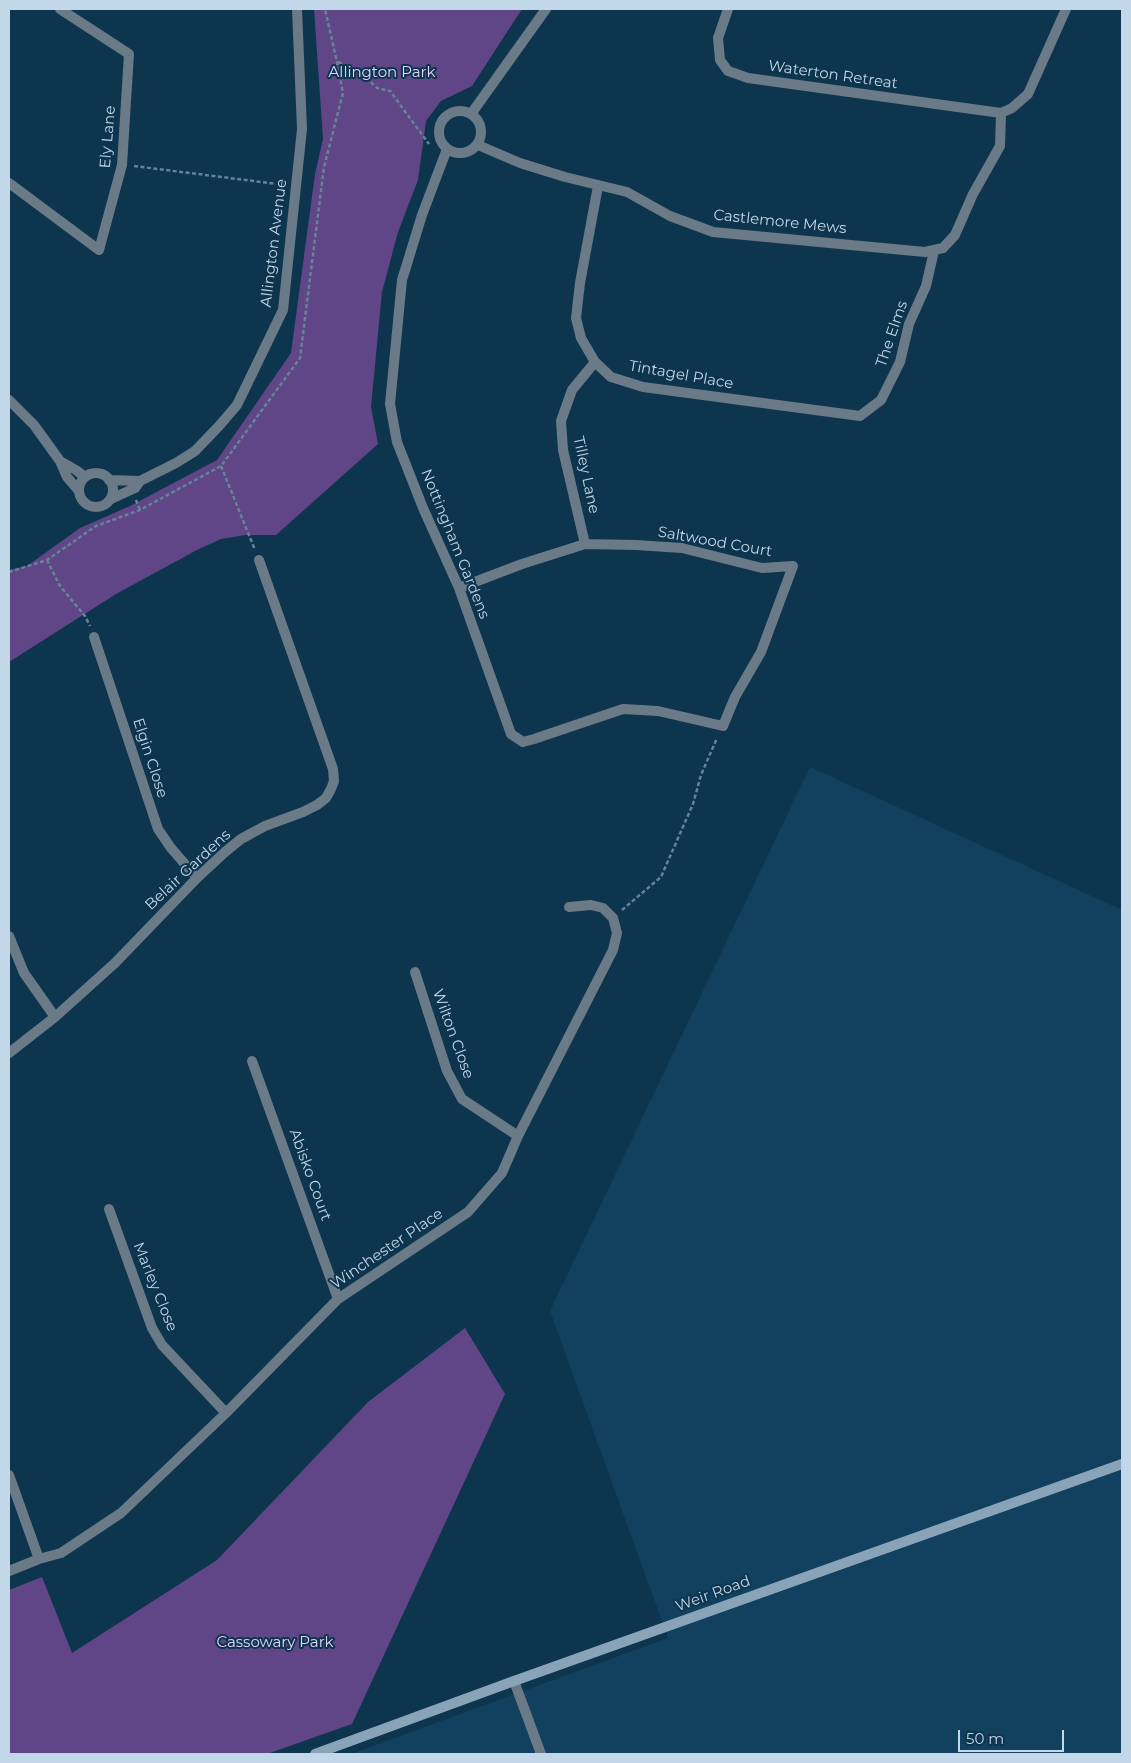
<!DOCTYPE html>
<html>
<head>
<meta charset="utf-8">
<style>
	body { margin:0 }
	#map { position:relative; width:1131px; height:1763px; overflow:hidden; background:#0d354e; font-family:Montserrat,sans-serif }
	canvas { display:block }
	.frame { position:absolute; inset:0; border:10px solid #c2d7e7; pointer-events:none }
	.scale { position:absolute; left:958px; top:1730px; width:106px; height:22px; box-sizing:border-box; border:2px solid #c2d7e7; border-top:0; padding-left:6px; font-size:15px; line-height:18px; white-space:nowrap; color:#c2d7e7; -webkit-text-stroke:4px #0d354e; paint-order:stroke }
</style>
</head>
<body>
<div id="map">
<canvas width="1131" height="1763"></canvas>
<div class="frame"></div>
<div class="scale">50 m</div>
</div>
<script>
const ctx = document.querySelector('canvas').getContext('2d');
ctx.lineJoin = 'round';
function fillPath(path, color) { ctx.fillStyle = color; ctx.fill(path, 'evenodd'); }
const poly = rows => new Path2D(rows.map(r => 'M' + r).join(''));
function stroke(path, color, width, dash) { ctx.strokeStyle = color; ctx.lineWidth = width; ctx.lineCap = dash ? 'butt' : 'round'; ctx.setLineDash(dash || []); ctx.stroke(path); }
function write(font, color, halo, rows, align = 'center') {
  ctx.font = font + ' Montserrat,sans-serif'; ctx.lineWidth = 4; ctx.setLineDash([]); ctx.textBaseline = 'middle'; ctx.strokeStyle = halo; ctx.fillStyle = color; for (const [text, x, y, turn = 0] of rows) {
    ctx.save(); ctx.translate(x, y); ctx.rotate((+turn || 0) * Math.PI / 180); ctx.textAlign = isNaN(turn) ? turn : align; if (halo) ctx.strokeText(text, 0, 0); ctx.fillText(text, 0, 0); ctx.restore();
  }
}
fillPath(poly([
	[810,767,1122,910,1122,1754,351,1754,668,1638,550,1311]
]), '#12415f');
fillPath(poly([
	[314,9,522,9,472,86,441,101,426,121,418,180,398,232,382,292,371,407,378,444,276,535,246,535,221,539,197,550,116,594,9,662,9,570,27,566,80,528,130,506,217,460,291,353,315,174,323,139],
	[465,1328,505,1394,352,1724,267,1754,9,1754,9,1590,42,1577,72,1653,217,1560,368,1402]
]), '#604587');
stroke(poly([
	[338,62,360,72,377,88,390,91,429,144],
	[134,166,285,185],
	[221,466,255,550],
	[136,500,140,510],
	[47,560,60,586,85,616,90,626],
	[9,572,47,560,96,526,140,510,221,466,300,358,324,167,343,93,337,62,325,9],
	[622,910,661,877,693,804,701,775,717,738]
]), '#658499', 2.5, [4, 2.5]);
stroke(poly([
	[728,9,718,38,720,60,728,71,748,78,1001,113,1012,108,1028,94,1066,9],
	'439 132a21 21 0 1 1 42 0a21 21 0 1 1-42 0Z',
	[471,114,546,9],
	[478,145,520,163,565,177,627,192,670,216,713,232,925,252,943,248,955,235,973,194,1000,146,1001,113],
	[447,149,422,215,402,280,390,404,397,442,423,508,459,588,511,734,523,742,534,739,623,709,658,711,723,726,735,697,761,652,793,566,762,568,682,548,636,545,585,544,522,564,459,588],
	[9,183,99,250,122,165,129,54,60,9],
	[598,186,580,283,576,318,581,338,595,362,611,377,643,387,860,416,881,400,900,362,909,324,926,286,934,251],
	[9,400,34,425,60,461,67,477,79,491],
	[60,461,76,470,85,477],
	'79 490a17 17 0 1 1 34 0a17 17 0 1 1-34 0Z',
	[109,480,140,481],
	[111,499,135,488,140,481,176,463,195,451,219,426,237,405,283,310,302,129,297,9],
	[585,544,563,450,561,421,572,390,595,362],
	[94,637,158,829,171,848,197,878],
	[9,936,24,973,55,1017],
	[415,972,447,1071,462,1099,518,1136],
	[9,1053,55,1017,115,963,197,878,225,852,241,839,265,826,303,812,317,805,326,798,331,789,334,781,333,769,259,560],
	[252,1061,338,1299],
	[109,1209,152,1328,162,1345,226,1413],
	[9,1475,39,1559],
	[9,1571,39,1559,61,1553,121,1513,226,1413,338,1299,468,1212,502,1173,518,1136,613,950,617,933,613,918,603,908,591,905,569,907],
	[514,1681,541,1754]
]), '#6a7a87', 10);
stroke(poly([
	[315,1754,514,1681,1122,1464]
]), '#89a3b8', 10);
write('15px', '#e2d4fd', '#0d354e', [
	["Allington Park",382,73],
	["Cassowary Park",275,1643]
]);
write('15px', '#c2d7e7', '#0d354e', [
	["Waterton Retreat",833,75,8],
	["Ely Lane",108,137,-85],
	["Castlemore Mews",780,222,6],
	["Allington Avenue",274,243,-83],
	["The Elms",892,334,-71],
	["Tintagel Place",681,375,10],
	["Tilley Lane",586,475,78],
	["Saltwood Court",715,542,10],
	["Nottingham Gardens",455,544,68],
	["Elgin Close",150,758,72],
	["Belair Gardens",188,870,-43],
	["Wilton Close",453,1034,70],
	["Abisko Court",310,1175,70],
	["Winchester Place",387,1249,-34],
	["Marley Close",155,1287,68],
	["Weir Road",713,1594,-20]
]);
</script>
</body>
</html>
